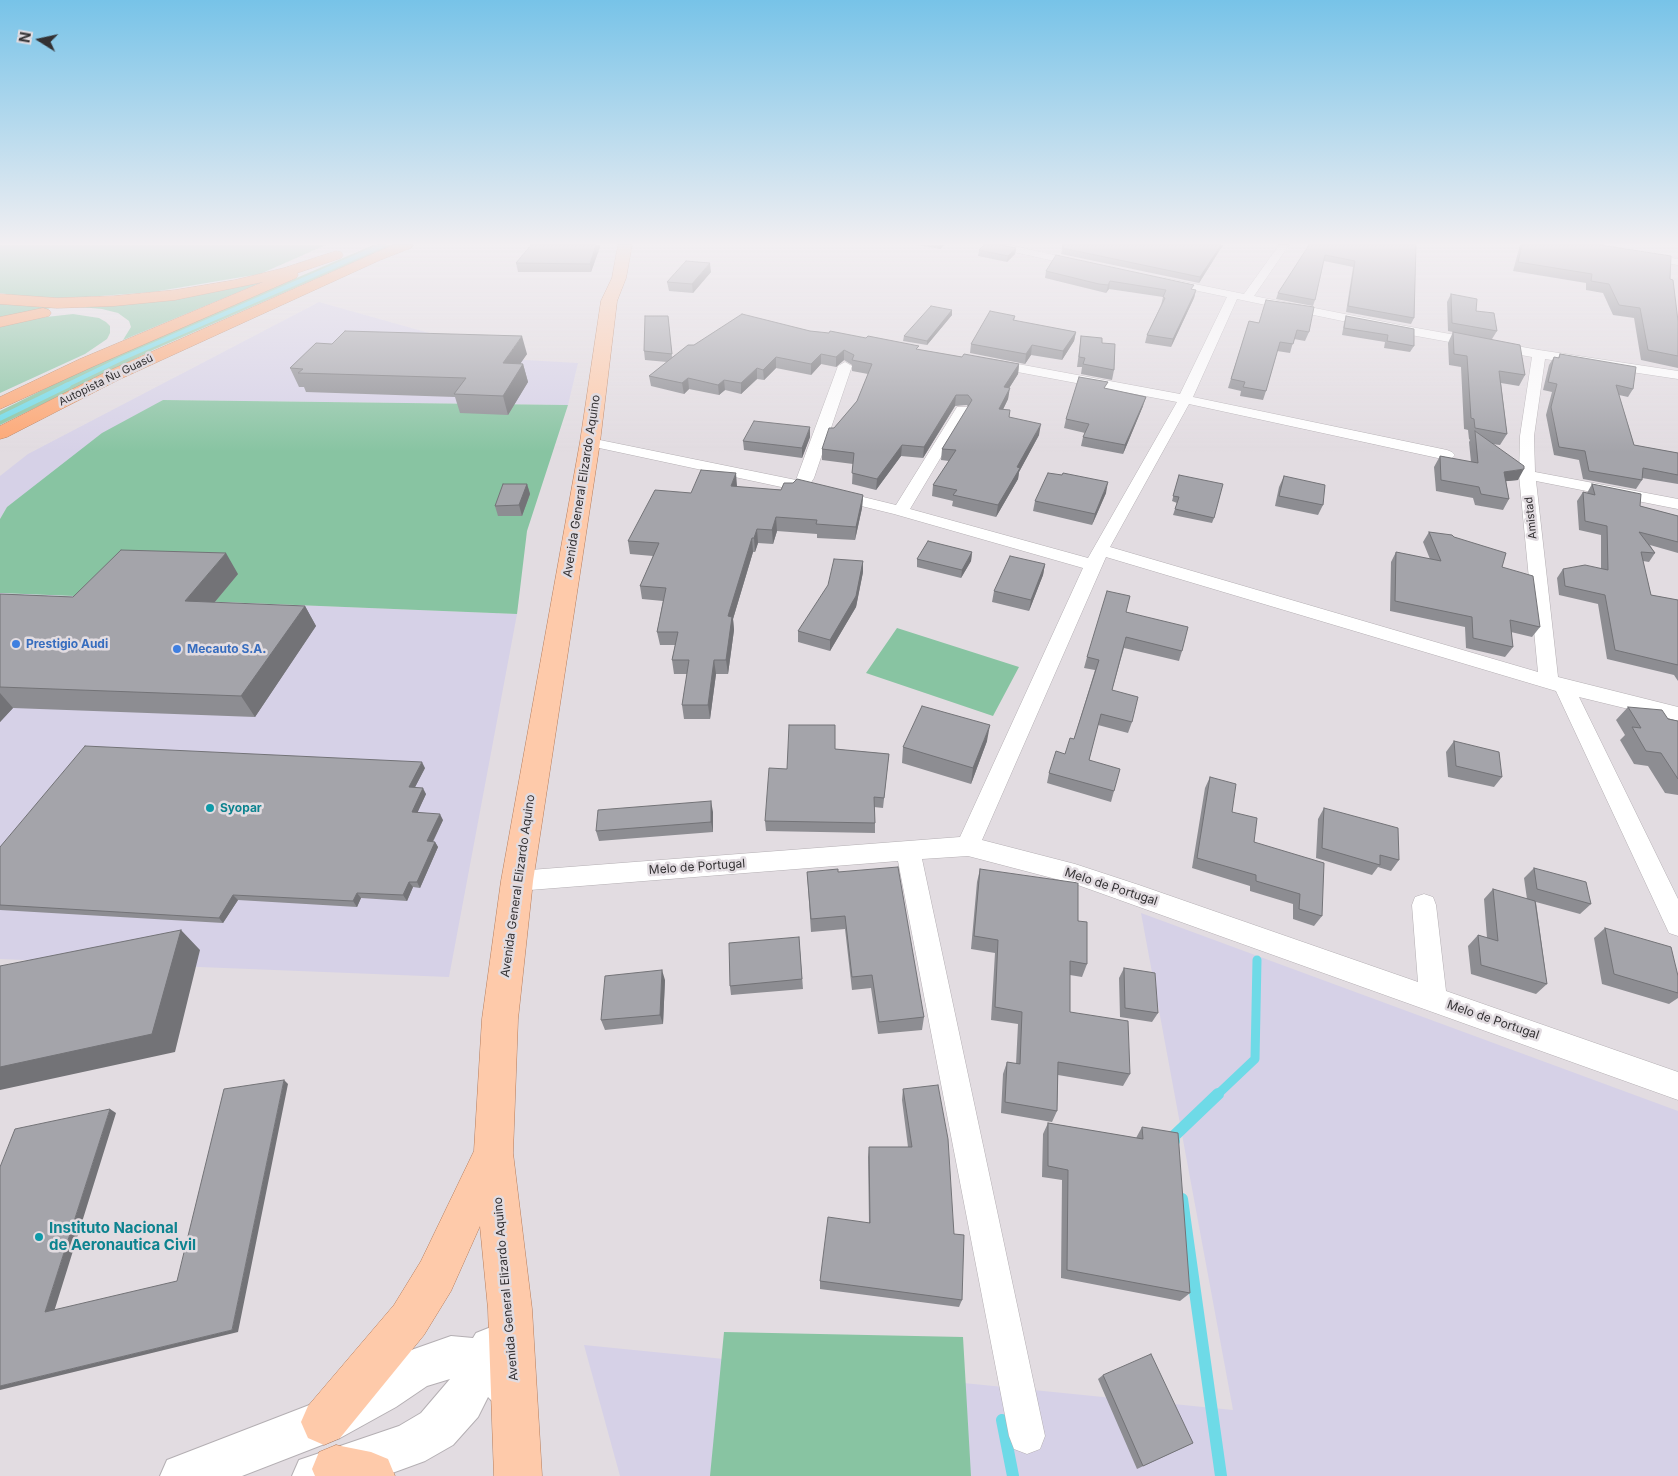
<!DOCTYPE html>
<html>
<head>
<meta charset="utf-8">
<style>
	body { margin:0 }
	#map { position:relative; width:1678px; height:1476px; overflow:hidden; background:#e2dce1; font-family:Inter,sans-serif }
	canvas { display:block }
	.north { position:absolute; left:15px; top:15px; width:50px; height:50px; -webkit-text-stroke:4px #e2dce1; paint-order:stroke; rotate:280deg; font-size:14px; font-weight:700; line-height:20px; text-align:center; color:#333133 }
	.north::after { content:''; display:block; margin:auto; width:18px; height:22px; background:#333133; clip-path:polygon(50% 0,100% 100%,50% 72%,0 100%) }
</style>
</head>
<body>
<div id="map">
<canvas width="1678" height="1476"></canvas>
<div class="north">N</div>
</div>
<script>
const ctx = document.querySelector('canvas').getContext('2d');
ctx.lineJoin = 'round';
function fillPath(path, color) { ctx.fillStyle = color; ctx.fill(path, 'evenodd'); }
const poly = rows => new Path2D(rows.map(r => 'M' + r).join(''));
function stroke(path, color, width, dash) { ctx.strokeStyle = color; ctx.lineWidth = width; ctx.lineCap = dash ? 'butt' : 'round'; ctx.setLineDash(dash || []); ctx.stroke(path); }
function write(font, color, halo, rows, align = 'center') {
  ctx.font = font + ' Inter,sans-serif'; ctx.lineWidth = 5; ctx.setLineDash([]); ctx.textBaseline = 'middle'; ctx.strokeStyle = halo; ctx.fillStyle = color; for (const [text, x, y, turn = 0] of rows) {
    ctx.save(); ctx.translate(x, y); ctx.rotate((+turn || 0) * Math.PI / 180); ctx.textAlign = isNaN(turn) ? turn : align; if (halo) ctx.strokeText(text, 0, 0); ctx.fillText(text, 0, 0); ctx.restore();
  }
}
fillPath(poly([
	[319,302,525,360,578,363,568,405,163,400,7,507,0,519,0,476,28,454],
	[0,593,517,614,449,977,0,959],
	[1141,913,1678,1111,1678,1476,620,1476,584,1345,1233,1410]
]), '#d6d1e7');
fillPath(poly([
	[0,245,326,245,260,274,153,292,60,299,19,296,0,293],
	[373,245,393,245,153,350,0,425,0,411,85,369],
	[265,281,123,340,131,327,129,321,118,313,102,309,80,307,51,308,0,319,0,303,29,306],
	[73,314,99,318,106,322,110,326,110,333,107,339,85,354,0,393,0,326,28,319],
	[163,400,568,405,527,531,517,614,0,593,0,519,7,507,102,433],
	[897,628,1019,667,993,716,866,673],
	[724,1332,963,1337,971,1476,710,1476]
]), '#88c4a2');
stroke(poly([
	[65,386,123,358,383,245]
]), '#6edae7', 4.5);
stroke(poly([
	[0,418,68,385]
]), '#6edae7', 5.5);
stroke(poly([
	[1217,1095,1255,1059,1257,960]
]), '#6edae7', 9);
stroke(poly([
	[1174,1141,1173,1137,1218,1094],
	[1182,1199,1221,1476],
	[1002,1420,1013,1476]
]), '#6edae7', 12);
const minor = poly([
	[991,245,1010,245,1085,262,1087,264,1081,267,996,248,991,245],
	[1279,245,1289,245,1254,296,1400,325,1539,350,1678,371,1678,379,1545,359,1534,436,1535,472,1678,499,1678,509,1536,481,1558,677,1678,707,1678,721,1579,697,1678,899,1678,936,1669,933,1556,691,1106,557,982,840,1075,864,1139,885,1418,982,1412,905,1415,897,1424,894,1433,897,1436,905,1446,991,1678,1072,1678,1100,1075,884,968,856,922,859,1045,1436,1040,1449,1027,1454,1014,1449,1009,1436,898,861,517,891,508,888,505,881,508,874,517,871,960,837,1083,568,894,514,800,491,590,446,585,445,583,442,585,439,590,438,796,480,838,366,845,362,852,366,814,478,810,484,896,505,957,407,967,407,969,410,910,509,1088,558,1177,402,991,367,984,363,991,359,1180,394,1227,297,1165,284,1159,281,1165,278,1244,294,1279,245],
	[1237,299,1400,333,1532,357,1520,436,1519,475,1538,672,1110,547,1189,404,1447,460,1452,458,1455,455,1452,452,1447,450,1193,397,1237,299],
	[1644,254,1678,259,1678,265,1640,259,1639,257,1644,254]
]);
const tertiary = poly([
	[491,1327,506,1333,512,1348,509,1356,528,1377,535,1392,528,1407,513,1414,498,1407,488,1397,478,1417,453,1445,425,1461,384,1476,292,1476,299,1460,399,1426,421,1413,450,1379,427,1386,396,1407,340,1438,242,1476,160,1476,167,1460,312,1404,366,1377,400,1354,451,1336,473,1338,476,1333,491,1327]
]);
const primary = poly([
	[618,245,632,245,626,278,617,301,600,442,533,881,518,1019,513,1153,532,1309,542,1476,494,1476,488,1309,480,1226,451,1291,424,1335,340,1438,324,1445,308,1438,301,1422,308,1406,394,1305,421,1261,474,1151,482,1019,501,881,580,442,601,301,612,278,618,245],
	[336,1445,371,1452,388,1459,395,1476,315,1476,312,1469,319,1452,336,1445]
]);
const motorway = poly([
	[393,245,413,245,411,248,380,260,118,380,7,437,0,439,0,426,106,372,393,245],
	[336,251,341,252,343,255,341,258,297,273,298,275,296,278,92,367,0,409,0,397,80,359,263,282,175,300,114,306,57,308,0,304,0,294,57,298,114,296,175,290,235,280,284,268,336,251],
	[43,308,49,310,51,313,49,316,0,327,0,317,43,308]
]);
stroke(minor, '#b4afb3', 1);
stroke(tertiary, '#b4afb3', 2);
stroke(primary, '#b67d5c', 1);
stroke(motorway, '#b67d5c', 1);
fillPath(minor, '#fff');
fillPath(tertiary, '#fff');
fillPath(primary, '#fecaaa');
fillPath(motorway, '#fda672');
fillPath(poly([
	[917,245,944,245,940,249],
	[1063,245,1223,245,1199,283,1061,254,1062,248],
	[1309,245,1416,245,1414,318,1411,324,1346,312,1353,267,1324,261,1315,300,1313,306,1276,299,1278,293],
	[1520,245,1601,245,1670,279,1678,321,1678,368,1641,360,1634,318,1613,315,1603,293,1586,290,1586,283,1513,271],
	[600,247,591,272,518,272,516,263],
	[1016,248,1015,254,1007,262,978,256,979,250],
	[1046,271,1193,290,1196,290,1194,298,1171,347,1145,343,1147,335,1161,305,1163,297,1109,289,1106,293,1098,291,1045,278],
	[711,272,693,293,669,291,667,282],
	[1451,294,1476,311,1497,331,1492,339,1525,375,1519,386,1501,383,1507,434,1500,445,1492,444,1518,480,1506,481,1509,499,1503,510,1475,505,1473,498,1436,491,1434,467,1440,456,1471,462,1469,442,1470,440,1469,439,1468,430,1464,429,1461,367,1449,365,1448,343,1453,332,1448,331,1447,302],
	[952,310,952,315,927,345,903,341,904,336],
	[668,316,672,357,694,345,810,331,962,357,1019,364,1018,374,1009,388,1008,399,1003,409,1009,417,1039,435,1019,472,1018,479,996,517,952,506,953,501,932,496,933,485,949,461,941,460,942,449,968,407,967,405,955,406,923,458,901,456,876,490,852,484,853,464,822,460,822,449,834,428,857,401,868,374,852,371,852,365,844,360,836,367,821,364,811,375,776,368,764,380,757,379,741,394,725,390,719,395,689,389,684,394,651,386,649,376,667,362,645,360,644,351],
	[1015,316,1014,321,1076,332,1074,341,1062,360,1031,355,1025,364,970,353,971,344],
	[1346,316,1414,346,1410,352,1384,348,1385,342,1342,335,1344,323],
	[1249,321,1309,332,1305,341,1294,339,1290,353,1277,351,1266,391,1263,400,1240,396,1241,391,1228,388],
	[1081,336,1102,343,1114,370,1112,380,1081,374,1082,367,1077,367],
	[527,354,520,363,523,364,528,382,508,415,460,413,455,397,306,392,304,387,299,387,290,368],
	[1560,354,1633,389,1628,397,1619,395,1634,445,1678,453,1678,484,1642,478,1642,480,1636,489,1583,479,1579,460,1554,455,1546,415,1552,392,1543,390,1549,365,1554,357,1558,358],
	[1107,389,1143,406,1123,454,1081,446,1083,437,1085,433,1064,428,1066,419],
	[810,437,802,458,744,450,743,441],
	[1179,475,1214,518,1212,523,1173,515,1177,503,1172,501],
	[1284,476,1323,505,1318,515,1275,506,1279,487],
	[527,484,530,494,522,516,498,516,495,506],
	[1592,484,1640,506,1678,516,1678,553,1650,545,1655,553,1649,562,1643,561,1651,595,1678,600,1678,681,1674,675,1607,659,1598,604,1559,595,1557,578,1563,569,1601,568,1601,535,1579,530,1577,501,1583,492,1587,493],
	[737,486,737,487,863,495,862,508,855,540,817,538,817,534,777,531,773,544,758,543,755,552,753,552,733,619,734,630,728,674,716,674,710,719,684,719,682,705,687,674,674,674,672,660,675,645,660,645,657,632,663,601,642,599,640,586,653,556,630,554,628,541,691,493],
	[1106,493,1092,525,1033,511,1035,501],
	[1429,532,1454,537,1502,567,1540,627,1532,637,1511,632,1513,647,1505,657,1466,648,1465,627,1390,611,1391,562,1396,552,1430,559,1423,542],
	[972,552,971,561,961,578,917,567,917,559],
	[1045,564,1043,575,1029,611,992,602,994,591],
	[863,572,856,607,830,651,798,642,798,631],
	[238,574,214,603,305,606,316,626,255,717,13,708,0,722,0,594,73,597],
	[1126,612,1182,651,1179,661,1124,648,1112,690,1132,722,1128,733,1098,725,1089,760,1114,791,1111,802,1047,783,1049,773,1065,754,1074,739,1095,670,1084,668,1087,657],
	[1628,707,1678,721,1678,795,1665,793,1648,766,1634,764,1620,740,1625,735,1616,720],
	[987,741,971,784,902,763,903,747],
	[1454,741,1502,777,1494,787,1448,777,1446,752],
	[835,749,889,754,883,808,874,807,875,823,875,833,766,831,765,821,787,769],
	[425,768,415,787,426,794,417,813,443,820,433,842,435,842,438,847,420,888,413,887,407,901,361,898,357,907,238,900,223,923,0,910,0,847],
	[1210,777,1232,812,1254,842,1322,916,1314,926,1293,919,1293,904,1250,891,1250,886,1192,868,1205,788],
	[1324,808,1399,860,1391,871,1378,867,1372,875,1316,858,1318,819],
	[713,812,713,832,599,841,596,831],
	[1534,868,1591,904,1580,914,1536,902,1547,984,1536,994,1471,974,1468,946,1478,935,1487,938,1484,899,1493,889,1527,899,1524,878],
	[980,869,1078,921,1087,964,1082,977,1070,975,1070,1012,1130,1074,1123,1086,1058,1075,1057,1111,1052,1122,1001,1113,1003,1074,1007,1062,1016,1064,1018,1024,991,1020,995,953,971,949,977,882],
	[807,872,838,872,924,1017,922,1030,878,1034,871,988,852,990,845,929,811,932],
	[1605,928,1678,976,1678,998,1669,1004,1602,984,1594,938],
	[799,937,803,989,731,995,730,986],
	[1124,968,1158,1013,1152,1022,1120,1017,1119,978],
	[665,980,663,1024,605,1030,601,1020],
	[903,1089,954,1234,962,1300,959,1307,820,1289,820,1281,869,1223,868,1157,869,1147,908,1147,902,1100],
	[1048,1123,1136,1138,1142,1127,1190,1293,1180,1301,1061,1278,1062,1180,1042,1177,1043,1134],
	[1103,1375,1193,1443,1137,1469,1098,1379]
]), '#8d8d92');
fillPath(poly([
	[596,245,600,245,600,247,591,272,590,264],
	[940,245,944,245,940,249],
	[1221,245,1223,245,1199,283,1200,277],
	[1016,248,1015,254,1007,262,1008,256],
	[710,263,711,272,693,293,692,284],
	[1110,281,1109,289,1106,293,1108,285],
	[1196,290,1194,298,1171,347,1173,339],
	[952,310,952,315,927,345,927,341],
	[1076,332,1074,341,1062,360,1063,351],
	[522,336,527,354,508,382,503,363],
	[1032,345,1031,355,1025,364,1026,354],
	[844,350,844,360,836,367,836,357],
	[821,354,821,364,811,375,811,364],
	[776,357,776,368,764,380,763,370],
	[523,364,528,382,508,415,503,396],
	[1019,364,1018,374,1003,398,1004,387],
	[757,368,757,379,741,394,741,383],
	[688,378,689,389,684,394,682,383],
	[724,380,725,390,719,395,718,385],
	[1010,388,1008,399,998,420,999,409],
	[956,395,955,406,923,458,924,447],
	[1146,397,1143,406,1123,454,1125,445],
	[1041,424,1039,435,1019,472,1018,479,996,517,998,505,1017,467],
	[810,427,810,437,802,458,802,448],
	[902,445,901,456,876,490,877,479],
	[1524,469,1518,480,1498,482,1504,472],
	[736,473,737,486,732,499,731,486],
	[1108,482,1106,493,1092,525,1095,514],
	[527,484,530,494,522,516,519,505],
	[863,495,862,508,855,540,856,527],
	[776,517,777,531,773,544,772,530],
	[757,529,758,543,755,552,754,538],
	[752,538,753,552,733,619,734,630,728,674,726,660,728,616],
	[972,552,971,561,961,578,962,570],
	[226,553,238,574,198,622,185,601],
	[863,561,863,572,856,607,830,651,830,640],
	[1045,564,1043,575,1029,611,1031,600],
	[305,606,316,626,255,717,241,696],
	[714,660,716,674,710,719,708,705],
	[0,693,13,708,0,722],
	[990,725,987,741,971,784,973,768],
	[422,762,425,768,412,793,409,787],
	[423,788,426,794,415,818,412,812],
	[711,801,713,812,713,832,711,822],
	[440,814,443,820,430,847,427,841],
	[435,842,438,847,420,888,417,882],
	[409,882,413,887,407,901,403,895],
	[357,893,361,898,357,907,353,901],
	[233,895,238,900,223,923,219,918],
	[181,930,200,950,175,1052,0,1090,0,1067],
	[662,970,665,980,663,1024,660,1015],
	[284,1080,288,1084,238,1332,0,1390,0,1386,232,1330],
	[110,1109,116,1113,53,1315,45,1312]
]), '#737377');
const building = poly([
	[531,245,596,245,590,264,516,263,531,245],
	[984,245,1001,245,1016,248,1008,256,979,250,984,245],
	[1063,245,1221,245,1200,277,1062,248,1063,245],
	[1309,245,1416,245,1414,318,1348,306,1355,261,1325,255,1315,300,1278,293,1309,245],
	[1522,245,1601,245,1671,256,1670,279,1673,280,1678,321,1678,356,1648,350,1640,308,1619,305,1609,284,1591,281,1592,274,1518,262,1522,245],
	[1056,255,1194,285,1191,289,1196,290,1173,339,1147,335,1165,298,1163,297,1166,290,1110,281,1108,285,1099,284,1046,271,1056,255],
	[686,261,710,263,692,284,667,282,686,261],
	[1451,294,1477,299,1476,311,1494,313,1497,331,1452,323,1451,294],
	[1266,300,1314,307,1309,332,1297,330,1293,344,1280,342,1266,391,1243,387,1245,382,1231,379,1249,321,1259,323,1266,300],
	[931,306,952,310,927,341,904,336,931,306],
	[990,311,1015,316,1013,320,1076,332,1063,351,1032,345,1026,354,971,344,990,311],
	[742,314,810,331,829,333,830,331,866,338,868,336,919,346,916,349,962,357,964,354,1019,364,1004,387,1010,388,999,409,1010,410,1009,417,1041,424,1017,467,1020,468,998,505,953,495,957,490,933,485,956,450,942,449,972,400,968,395,956,395,924,447,902,445,877,479,852,473,854,453,822,449,829,428,834,428,857,401,872,364,852,360,854,355,844,350,836,357,821,354,811,364,776,357,763,370,757,368,741,383,724,380,718,385,688,378,682,383,649,376,688,345,694,345,742,314],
	[645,316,668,316,672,354,644,351,645,316],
	[1346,316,1414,329,1414,346,1387,341,1388,335,1344,328,1346,316],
	[345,331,522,336,503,363,523,364,503,396,454,394,466,378,298,373,303,369,290,368,316,343,332,344,345,331],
	[1453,332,1520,345,1525,375,1499,371,1507,434,1475,428,1474,419,1471,418,1467,356,1454,354,1453,332],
	[1081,336,1102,338,1102,343,1115,344,1114,370,1083,364,1085,358,1079,357,1081,336],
	[1560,354,1636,367,1633,389,1616,385,1634,445,1678,453,1678,475,1643,468,1642,480,1589,471,1585,451,1559,447,1551,407,1557,384,1548,382,1554,357,1559,358,1560,354],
	[1079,377,1108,382,1104,388,1146,397,1125,445,1083,437,1089,424,1066,419,1079,377],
	[754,421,810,427,802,448,743,441,754,421],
	[1475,431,1524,466,1524,469,1504,472,1509,499,1481,494,1479,487,1441,480,1440,456,1478,463,1475,431],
	[701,470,736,473,731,486,781,490,784,483,793,483,797,479,863,495,856,527,816,524,817,520,776,517,772,530,757,529,754,538,752,538,728,616,732,617,726,660,714,660,708,705,682,705,689,660,672,660,678,632,657,632,666,588,640,586,659,543,628,541,655,490,691,493,701,470],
	[1048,473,1062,475,1063,473,1108,482,1095,514,1035,501,1048,473],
	[1179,475,1223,484,1214,518,1175,509,1179,497,1173,496,1179,475],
	[1284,476,1325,485,1323,505,1279,496,1284,476],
	[503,484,527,484,519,505,495,506,503,484],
	[1592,484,1641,494,1640,506,1678,516,1678,542,1639,532,1655,553,1641,552,1651,595,1678,600,1678,665,1615,650,1605,595,1565,586,1563,569,1585,565,1608,570,1607,526,1585,521,1583,492,1595,495,1592,484],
	[1429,532,1452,535,1454,537,1506,553,1502,567,1533,576,1540,627,1510,620,1513,647,1473,638,1472,617,1395,601,1396,552,1441,561,1429,532],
	[928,541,972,552,962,570,917,559,928,541],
	[121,550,226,553,185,601,305,606,241,696,0,687,0,594,73,597,121,550],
	[1010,556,1045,564,1031,600,994,591,1010,556],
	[834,559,863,561,856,596,830,640,798,631,828,585,834,559],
	[1107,591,1130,596,1126,612,1188,627,1182,651,1126,637,1112,690,1138,697,1132,722,1101,714,1089,760,1120,769,1114,791,1049,773,1056,751,1065,754,1070,738,1074,739,1099,660,1087,657,1107,591],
	[922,706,990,725,973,768,903,747,922,706],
	[1628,707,1662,710,1668,719,1678,721,1678,779,1661,753,1646,751,1632,727,1641,728,1628,707],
	[789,725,835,725,835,749,889,754,884,798,874,797,875,823,765,821,769,768,787,769,789,725],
	[1454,741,1499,752,1502,777,1456,766,1454,741],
	[85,746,422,762,409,787,423,788,412,812,440,814,427,841,435,842,417,882,409,882,403,895,357,893,353,901,233,895,219,918,0,905,0,847,85,746],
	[1210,777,1236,784,1232,812,1257,818,1254,842,1324,863,1322,916,1299,909,1300,894,1256,881,1256,875,1197,858,1210,777],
	[711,801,711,822,596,831,598,810,711,801],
	[1324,808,1398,828,1399,860,1380,855,1380,865,1322,848,1324,808],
	[898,867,924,1017,879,1022,872,975,852,977,845,916,811,919,807,872,838,869,838,872,898,867],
	[1534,868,1586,882,1591,904,1537,889,1534,868],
	[980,869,1078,883,1078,921,1087,922,1087,964,1070,961,1070,1012,1128,1021,1130,1074,1058,1062,1057,1111,1005,1102,1007,1062,1020,1064,1022,1012,995,1007,998,940,974,936,980,869],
	[1493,889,1535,901,1547,984,1481,965,1478,935,1498,941,1493,889],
	[1605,928,1671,947,1678,976,1678,993,1614,974,1605,928],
	[181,930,152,1034,0,1067,0,966,181,930],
	[799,937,802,979,730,986,729,943,799,937],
	[1124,968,1155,973,1158,1013,1125,1008,1124,968],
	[662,970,660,1015,601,1020,605,976,662,970],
	[284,1080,232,1330,0,1386,0,1167,15,1129,110,1109,45,1312,177,1281,224,1089,284,1080],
	[938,1085,948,1139,954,1234,964,1235,962,1300,820,1281,828,1217,870,1223,869,1147,912,1147,903,1089,938,1085],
	[1048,1123,1143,1139,1142,1127,1178,1133,1190,1293,1067,1270,1068,1170,1048,1166,1048,1123],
	[1151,1354,1193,1443,1143,1466,1103,1375,1151,1354]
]);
fillPath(building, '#a4a4aa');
stroke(building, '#737377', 1);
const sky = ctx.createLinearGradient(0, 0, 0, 452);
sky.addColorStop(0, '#77c3e8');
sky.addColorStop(0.54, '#f2eff2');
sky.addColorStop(1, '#f2eff200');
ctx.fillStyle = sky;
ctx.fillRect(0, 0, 1678, 452);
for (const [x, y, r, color] of [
	[16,644,5,"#3f7fe0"],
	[177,649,5,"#3f7fe0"],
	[210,808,5,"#0f9aa8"],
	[39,1237,5,"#0f9aa8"]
]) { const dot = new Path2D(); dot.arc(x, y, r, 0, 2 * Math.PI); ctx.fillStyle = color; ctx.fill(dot); stroke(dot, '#e2dce1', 2); }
write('11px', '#333133', '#e2dce1', [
	["Autopista Ñu Guasú",106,380,-26],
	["Amistad",1531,518,-96]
]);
write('12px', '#333133', '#e2dce1', [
	["Avenida General Elizardo Aquino",582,486,-81],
	["Melo de Portugal",697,867,-4],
	["Avenida General Elizardo Aquino",518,886,-82],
	["Melo de Portugal",1111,887,18],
	["Melo de Portugal",1493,1020,19],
	["Avenida General Elizardo Aquino",506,1289,-95]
]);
write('bold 12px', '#366cbe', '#e2dce1', [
	["Prestigio Audi",26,644],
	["Mecauto S.A.",187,649]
], 'left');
write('bold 12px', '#0d838f', '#e2dce1', [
	["Syopar",220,808]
], 'left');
write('bold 15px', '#0d838f', '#e2dce1', [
	["Instituto Nacional",49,1228],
	["de Aeronautica Civil",49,1245]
], 'left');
</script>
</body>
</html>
